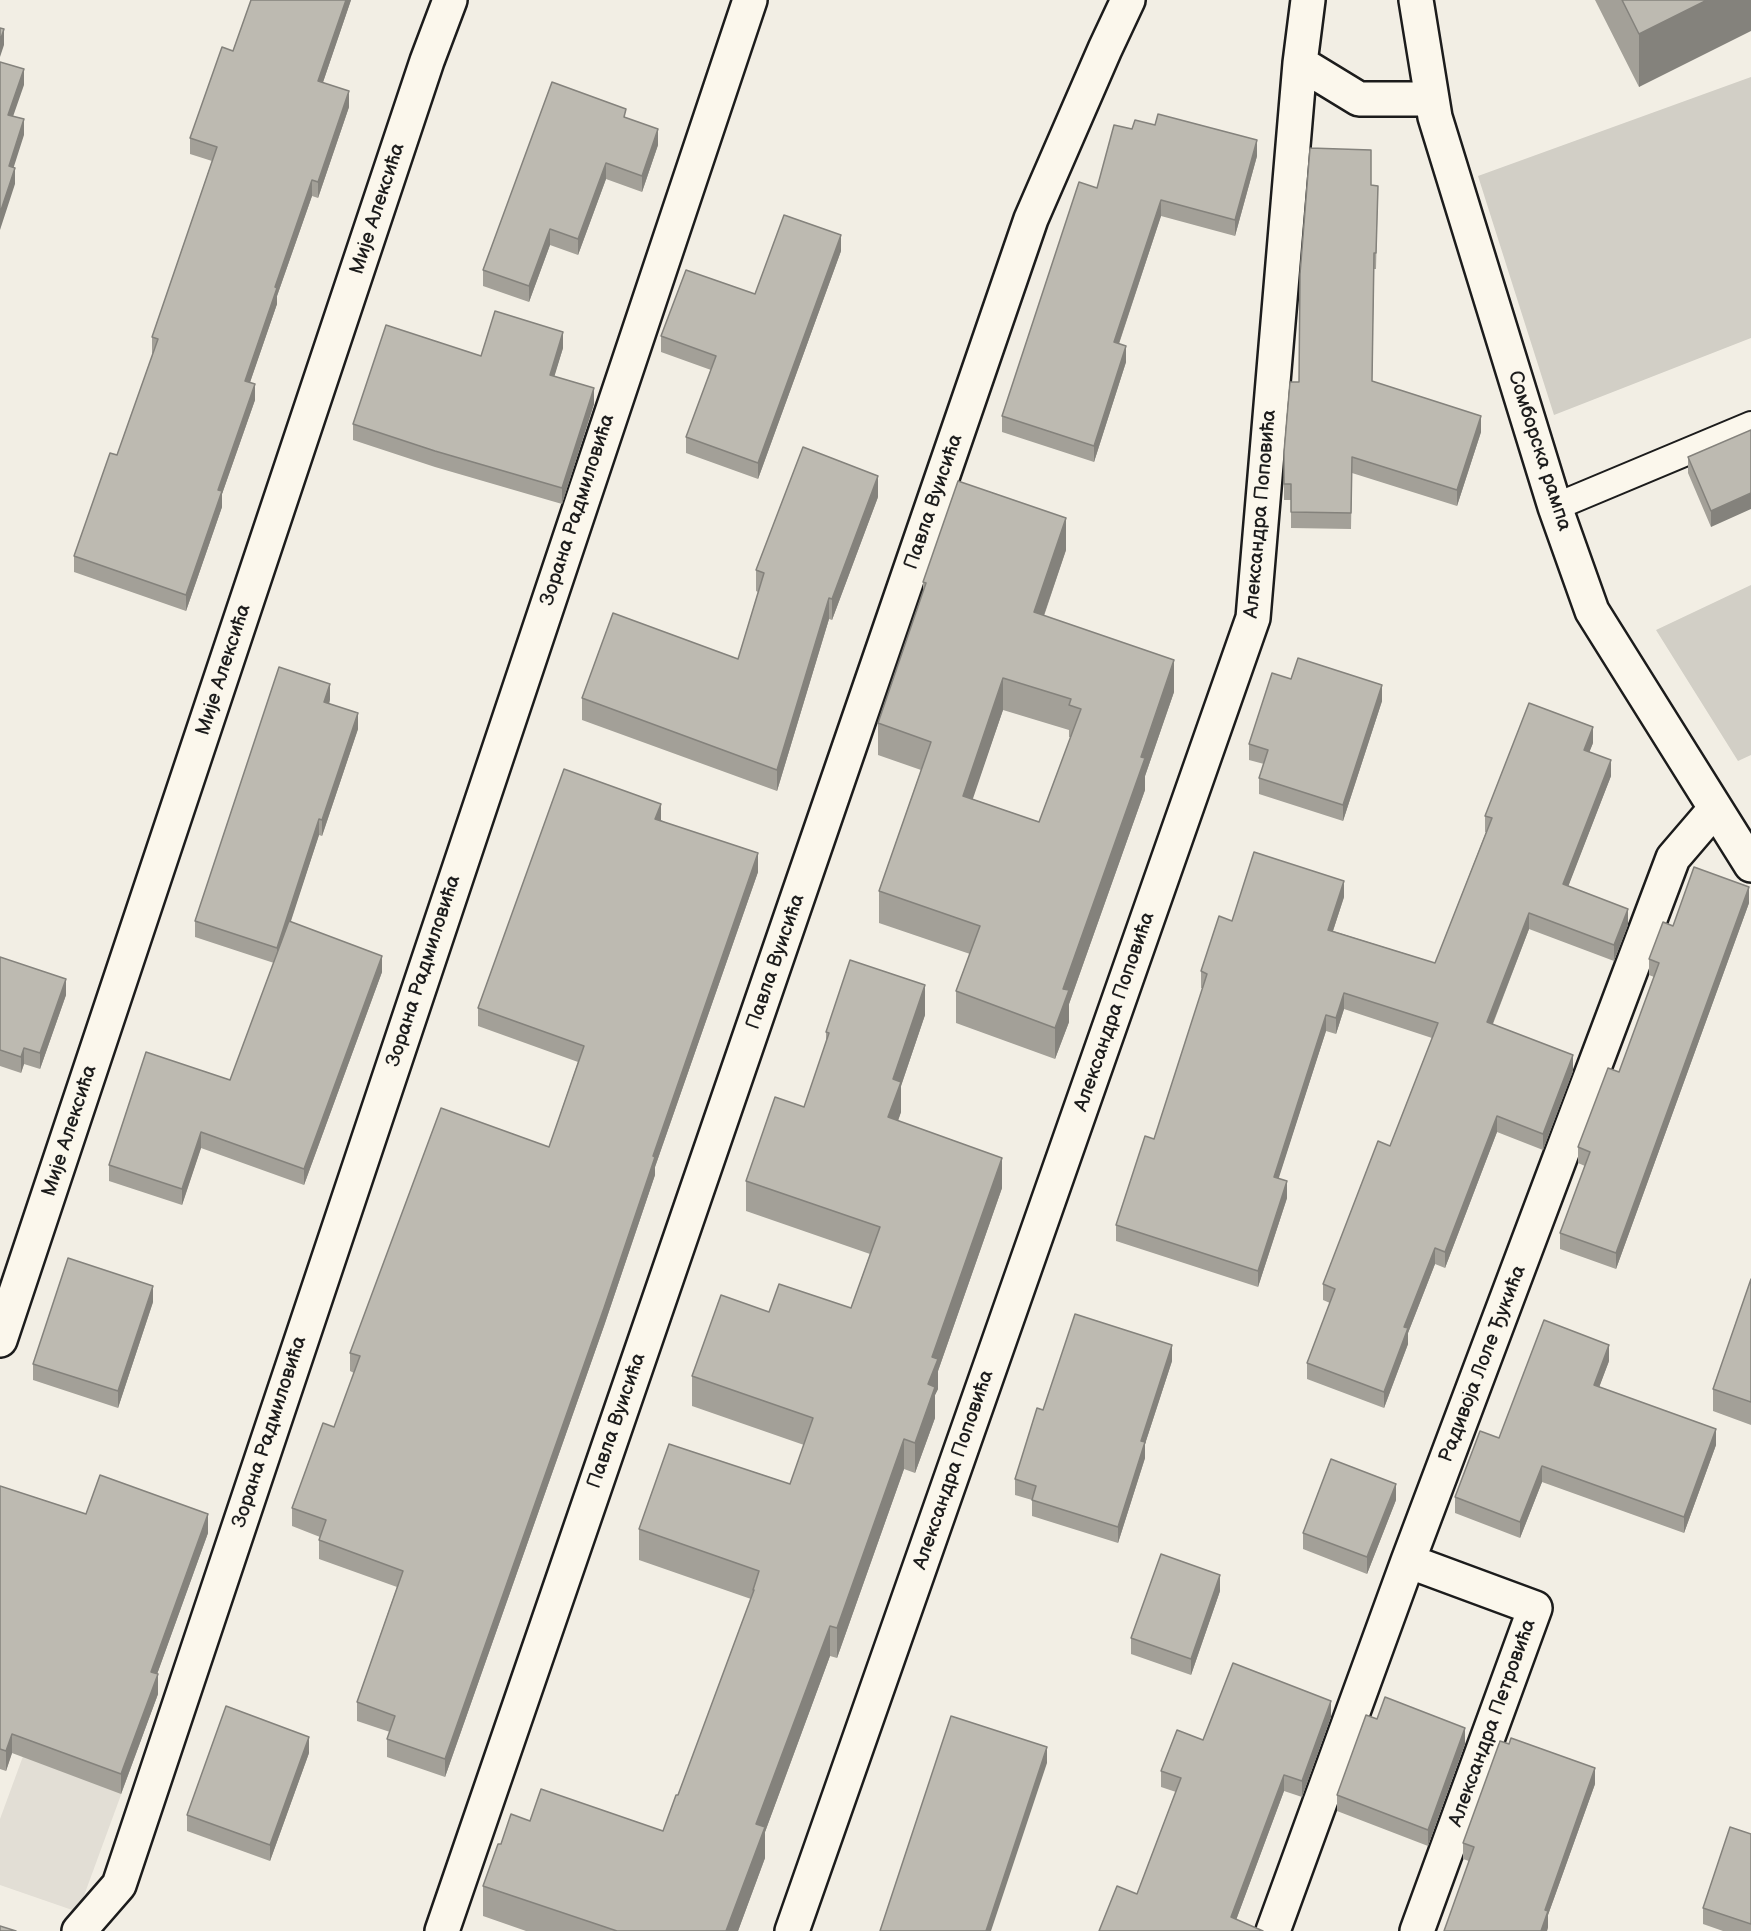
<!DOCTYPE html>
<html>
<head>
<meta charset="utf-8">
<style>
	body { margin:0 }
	canvas { display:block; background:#f2eee4 }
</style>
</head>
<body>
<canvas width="1751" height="1931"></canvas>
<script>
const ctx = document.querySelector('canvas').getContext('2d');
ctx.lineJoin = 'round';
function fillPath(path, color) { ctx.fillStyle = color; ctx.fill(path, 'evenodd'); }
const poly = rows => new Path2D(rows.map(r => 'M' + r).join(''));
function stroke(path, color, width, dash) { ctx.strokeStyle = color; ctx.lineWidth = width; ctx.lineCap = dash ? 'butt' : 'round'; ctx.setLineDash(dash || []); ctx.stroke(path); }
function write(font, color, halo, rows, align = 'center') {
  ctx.font = font + ' "Balsamiq Sans",sans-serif'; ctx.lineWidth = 6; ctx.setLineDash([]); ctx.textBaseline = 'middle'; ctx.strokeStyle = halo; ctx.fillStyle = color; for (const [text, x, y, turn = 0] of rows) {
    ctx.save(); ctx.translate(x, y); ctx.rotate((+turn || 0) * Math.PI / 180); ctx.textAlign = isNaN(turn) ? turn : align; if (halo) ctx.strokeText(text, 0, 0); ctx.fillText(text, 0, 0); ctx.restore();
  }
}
fillPath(poly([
	[59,1658,158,1694,78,1912,0,1885,0,1819]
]), '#e2ded5');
fillPath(poly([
	[1751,77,1751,338,1554,415,1478,176],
	[1751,585,1751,755,1738,761,1656,630]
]), '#d2cfc6');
const lane = poly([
	[1555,507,1751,425]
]);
const street = poly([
	[1308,0,1300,63,1359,99,1432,99],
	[1416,0,1435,117,1555,507,1592,611,1751,865],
	[0,1340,427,61,450,0],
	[1408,1561,1535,1608,1417,1931],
	[79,1931,119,1885,750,0],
	[442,1931,1031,219,1105,49,1128,0],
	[792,1931,1253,618,1300,63],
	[1273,1931,1408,1561,1673,858,1715,809]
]);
stroke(lane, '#1c1c1c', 30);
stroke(street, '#1c1c1c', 38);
stroke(lane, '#fbf7ec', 26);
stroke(street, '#fbf7ec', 33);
fillPath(poly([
	[251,0,351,0,323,82,349,107,318,198,312,196,277,296,277,304,250,382,255,400,222,494,222,507,186,611,74,572,74,556,117,455,153,353,152,353,152,337,212,161,190,154,190,138,233,51],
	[1595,0,1751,0,1639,87],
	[626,118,658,145,642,192,606,179,578,255,550,245,529,302,483,286,483,270],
	[1257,156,1235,236,1161,216,1119,344,1126,362,1094,462,1002,432,1002,416,1097,188],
	[1371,185,1378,186,1376,269,1374,269,1372,381,1481,432,1457,506,1352,473,1351,529,1291,528,1291,500,1284,500,1284,452,1299,382],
	[841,251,758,479,686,453,686,437,711,370,661,352,661,336,755,294],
	[563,348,554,376,594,404,562,504,435,467,353,440,353,424,481,356],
	[1751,430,1711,527,1688,473,1688,457],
	[878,497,832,620,829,619,777,791,582,720,582,698,738,659,758,592,756,591,756,570],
	[1066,550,1044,616,1174,692,1145,776,1145,790,1069,1004,1069,1022,1055,1059,956,1023,956,991,970,954,879,923,879,891,921,770,878,755,878,723,923,593,923,582],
	[1003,710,1069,730,1069,737,1071,737,1039,822,972,799],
	[1291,679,1382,701,1343,821,1259,794,1259,778,1264,764,1249,760,1249,744],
	[330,700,329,704,358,729,322,836,319,835,290,922,382,972,304,1185,201,1148,182,1205,109,1181,109,1165,230,1080,274,963,195,937,195,921],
	[1593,743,1589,752,1611,776,1568,886,1628,925,1614,961,1529,929,1493,1024,1573,1071,1543,1150,1497,1132,1445,1268,1435,1264,1408,1333,1408,1344,1384,1408,1307,1379,1307,1363,1330,1303,1323,1300,1323,1284,1390,1146,1432,1038,1344,1009,1336,1034,1326,1031,1278,1179,1287,1198,1258,1287,1116,1241,1116,1225,1154,1139,1203,988,1201,988,1201,971,1232,921,1344,897,1333,931,1435,963,1486,832,1485,832,1485,816],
	[661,820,758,872,655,1167,655,1175,604,1326,445,1777,387,1757,387,1739,390,1732,357,1721,357,1702,397,1587,319,1559,319,1540,320,1537,292,1526,292,1508,334,1427,354,1373,350,1371,350,1353,549,1147,578,1062,478,1026,478,1008],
	[1749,903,1616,1269,1560,1249,1560,1233,1585,1166,1578,1163,1578,1147,1619,1072,1654,977,1649,975,1649,959,1673,926],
	[0,957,66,995,40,1069,24,1064,21,1073,0,1066],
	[925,1015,901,1086,901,1112,898,1121,1002,1188,938,1371,938,1389,935,1395,935,1418,915,1473,904,1469,837,1658,830,1656,765,1832,765,1858,738,1931,526,1931,483,1916,483,1886,501,1844,530,1821,663,1831,678,1795,751,1599,639,1560,639,1529,790,1484,804,1445,692,1406,692,1376,769,1312,851,1308,870,1254,746,1211,746,1181,804,1107,826,1043,826,1032],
	[1751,1279,1751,1425,1713,1411,1713,1389],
	[153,1302,118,1408,33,1380,33,1364],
	[1172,1361,1145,1444,1145,1458,1118,1543,1032,1516,1032,1500,1015,1495,1015,1479,1043,1410],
	[1609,1361,1599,1387,1716,1445,1684,1533,1542,1482,1520,1538,1455,1513,1455,1497,1499,1438],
	[0,1486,86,1514,208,1533,157,1674,158,1694,121,1794,12,1753,6,1771,0,1769],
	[1396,1500,1367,1574,1303,1549,1303,1533],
	[1220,1591,1191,1675,1131,1654,1131,1638],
	[1331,1717,1302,1797,1284,1791,1236,1920,1137,1894,1176,1792,1161,1787,1161,1771,1203,1740],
	[1377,1719,1465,1744,1428,1846,1337,1811,1337,1795],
	[309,1753,270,1861,187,1831,187,1815],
	[1595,1784,1548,1915,1548,1927,1547,1931,1444,1931,1469,1861,1463,1859,1463,1843],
	[1751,1834,1751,1931,1723,1931,1703,1924,1703,1908]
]), '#a3a098');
fillPath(poly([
	[346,0,351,0,318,97,318,81],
	[1707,0,1751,0,1751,31,1639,87,1639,34],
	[4,29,4,45,0,57,0,41],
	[24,69,24,85,8,131,8,115],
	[349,91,349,107,318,198,318,182],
	[24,119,24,135,9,182,9,166],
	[658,129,658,145,642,192,642,176],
	[1257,140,1257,156,1235,236,1235,220],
	[606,163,606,179,578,255,578,239],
	[15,168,15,184,0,230,0,213],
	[312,180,312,196,277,296,277,304,245,397,245,381,275,287],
	[1161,200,1161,216,1114,358,1114,342],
	[550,229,550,245,529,302,529,286],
	[841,235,841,251,758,479,758,463],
	[563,332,563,348,550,391,550,375],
	[1126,346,1126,362,1094,462,1094,446],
	[255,384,255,400,222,494,222,507,186,611,186,595,218,490],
	[594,388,594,404,562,504,562,488],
	[1481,416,1481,432,1457,506,1457,490],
	[878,476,878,497,832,620,832,599],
	[1751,493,1751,509,1711,527,1711,511],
	[1066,518,1066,550,1034,644,1034,612],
	[829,598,829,619,777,791,777,770],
	[1174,660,1174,692,1145,776,1145,790,1069,1004,1069,1022,1055,1059,1055,1028,1063,989],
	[1003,678,1003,710,963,828,963,796],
	[330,684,330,700,324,718,324,702],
	[1382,685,1382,701,1343,821,1343,805],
	[358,713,358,729,322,836,322,820],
	[1593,727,1593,743,1584,766,1584,750],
	[1611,760,1611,776,1563,900,1563,884],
	[661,804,661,822,655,819],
	[319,819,319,835,277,964,277,948],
	[758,853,758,872,655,1167,655,1175,604,1326,445,1777,445,1759],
	[1344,881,1344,897,1328,946,1328,930],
	[1749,887,1749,903,1616,1269,1616,1253],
	[1628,909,1628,925,1614,961,1614,945],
	[1529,913,1529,929,1487,1038,1487,1022],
	[382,956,382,972,304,1185,304,1169],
	[66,979,66,995,40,1069,40,1053],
	[925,985,925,1015,901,1086,901,1112,888,1148,888,1117,893,1079],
	[1344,993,1344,1009,1336,1034,1336,1018],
	[1326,1015,1326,1031,1274,1193,1274,1177],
	[24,1048,24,1064,21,1073,21,1057],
	[1573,1055,1573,1071,1543,1150,1543,1134],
	[1497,1116,1497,1132,1445,1268,1445,1252],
	[201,1132,201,1148,182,1205,182,1189],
	[1002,1158,1002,1188,938,1371,938,1389,935,1395,935,1418,915,1473,915,1443,928,1384,932,1357],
	[1287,1181,1287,1198,1258,1287,1258,1271],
	[1435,1248,1435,1264,1408,1333,1408,1344,1384,1408,1384,1392,1404,1327],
	[153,1286,153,1302,118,1408,118,1391],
	[1172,1345,1172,1361,1145,1444,1145,1458,1118,1543,1118,1527,1141,1441],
	[1609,1345,1609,1361,1594,1401,1594,1385],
	[1716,1429,1716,1445,1684,1533,1684,1517],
	[904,1439,904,1469,837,1658,837,1628],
	[1542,1466,1542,1482,1520,1538,1520,1522],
	[1396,1484,1396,1500,1367,1574,1367,1557],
	[208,1514,208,1533,151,1691,151,1672],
	[1220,1575,1220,1591,1191,1675,1191,1659],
	[830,1626,830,1656,765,1832,765,1858,738,1931,726,1931,756,1824],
	[158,1674,158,1694,121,1794,121,1774],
	[1331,1701,1331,1717,1302,1797,1302,1781],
	[1465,1728,1465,1744,1428,1846,1428,1830],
	[12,1734,12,1753,6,1771,6,1751],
	[309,1737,309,1753,270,1861,270,1845],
	[1047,1747,1047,1763,991,1931,986,1931],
	[1595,1768,1595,1784,1548,1915,1548,1927,1547,1931,1541,1931,1545,1910],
	[1284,1775,1284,1791,1232,1931,1231,1917]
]), '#84827c');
const building = poly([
	[251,0,346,0,318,81,349,91,318,182,312,180,275,287,277,288,245,381,255,384,218,490,222,491,186,595,74,556,110,453,117,455,158,339,152,337,217,147,190,138,222,47,233,51,251,0],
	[1622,0,1707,0,1639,34,1622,0],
	[0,28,4,29,0,41,0,28],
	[0,62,24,69,8,115,24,119,9,166,15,168,0,213,0,62],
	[552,82,626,109,624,117,658,129,642,176,606,163,578,239,550,229,529,286,483,270,552,82],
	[1158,114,1257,140,1235,220,1161,200,1114,342,1126,346,1094,446,1002,416,1079,182,1097,188,1114,125,1132,129,1135,120,1155,125,1158,114],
	[1310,148,1371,150,1371,185,1378,186,1376,253,1374,253,1372,381,1481,416,1457,490,1352,457,1351,513,1291,512,1291,484,1284,484,1284,452,1290,382,1299,382,1300,274,1310,148],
	[784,215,841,235,758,463,686,437,716,356,661,336,686,270,755,294,784,215],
	[495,311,563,332,550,375,594,388,562,488,435,451,353,424,386,325,481,356,495,311],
	[1751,430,1751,493,1711,511,1688,457,1751,430],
	[803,447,878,476,832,599,829,598,777,770,582,698,613,613,738,659,764,573,756,570,803,447],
	[958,481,1066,518,1034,612,1174,660,1141,757,1145,758,1063,989,1069,990,1055,1028,956,991,980,926,879,891,931,742,878,723,926,583,923,582,958,481],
	[1003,678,1071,699,1069,705,1081,709,1039,822,963,796,1003,678],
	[1298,658,1382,685,1343,805,1259,778,1268,750,1249,744,1272,673,1291,679,1298,658],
	[279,667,330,684,324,702,358,713,322,820,319,819,277,948,195,921,279,667],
	[1529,703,1593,727,1584,750,1611,760,1563,884,1628,909,1614,945,1529,913,1487,1022,1573,1055,1543,1134,1497,1116,1445,1252,1435,1248,1404,1327,1408,1328,1384,1392,1307,1363,1335,1289,1323,1284,1378,1141,1390,1146,1438,1023,1344,993,1336,1018,1326,1015,1274,1177,1287,1181,1258,1271,1116,1225,1145,1136,1154,1139,1207,974,1201,971,1219,916,1232,921,1254,852,1344,881,1328,930,1435,963,1492,818,1485,816,1529,703],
	[564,769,661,804,655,819,758,853,653,1156,655,1157,604,1308,445,1759,387,1739,395,1716,357,1702,403,1571,319,1540,326,1520,292,1508,323,1423,334,1427,360,1356,350,1353,441,1108,549,1147,584,1046,478,1008,564,769],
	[1694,867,1749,887,1616,1253,1560,1233,1590,1152,1578,1147,1608,1068,1619,1072,1659,963,1649,959,1663,922,1673,926,1694,867],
	[289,921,382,956,304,1169,201,1132,182,1189,109,1165,146,1052,230,1080,289,921],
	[0,957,66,979,40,1053,24,1048,21,1057,0,1050,0,957],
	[850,960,925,985,893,1079,901,1082,888,1117,1002,1158,932,1357,938,1359,928,1384,935,1387,915,1443,904,1439,837,1628,830,1626,756,1824,765,1827,726,1931,617,1931,483,1886,498,1844,501,1844,511,1814,530,1821,541,1789,663,1831,676,1795,678,1795,754,1590,753,1590,759,1571,639,1529,669,1444,790,1484,813,1418,692,1376,721,1295,769,1312,779,1284,851,1308,880,1227,746,1181,775,1097,804,1107,829,1033,826,1032,850,960],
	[68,1258,153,1286,118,1391,33,1364,68,1258],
	[1751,1279,1751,1402,1713,1389,1751,1279],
	[1075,1314,1172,1345,1141,1441,1145,1442,1118,1527,1032,1500,1036,1486,1015,1479,1037,1408,1043,1410,1075,1314],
	[1544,1320,1609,1345,1594,1385,1716,1429,1684,1517,1542,1466,1520,1522,1455,1497,1480,1431,1499,1438,1544,1320],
	[1331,1459,1396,1484,1367,1557,1303,1533,1331,1459],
	[100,1475,208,1514,151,1672,158,1674,121,1774,12,1734,6,1751,0,1749,0,1486,86,1514,100,1475],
	[1161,1554,1220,1575,1191,1659,1131,1638,1161,1554],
	[1233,1663,1331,1701,1302,1781,1284,1775,1231,1917,1263,1931,1099,1931,1117,1886,1137,1894,1181,1778,1161,1771,1177,1730,1203,1740,1233,1663],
	[1385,1697,1465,1728,1428,1830,1337,1795,1366,1715,1377,1719,1385,1697],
	[226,1706,309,1737,270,1845,187,1815,226,1706],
	[951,1716,1047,1747,986,1931,880,1931,951,1716],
	[1511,1738,1595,1768,1545,1910,1548,1911,1541,1931,1444,1931,1474,1847,1463,1843,1500,1741,1509,1744,1511,1738],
	[1730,1827,1751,1834,1751,1924,1703,1908,1730,1827],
	[0,1926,16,1931,0,1931,0,1926]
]);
fillPath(building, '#bdbab1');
stroke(building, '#84827c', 1.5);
write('20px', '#1c1c1c', '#fbf7ec', [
	["Мије Алексића",378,209,-72],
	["Сомборска рампа",1539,451,72],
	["Павла Вуисића",934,502,-71],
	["Зорана Радмиловића",578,510,-72],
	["Александра Поповића",1261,514,-85],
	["Мије Алексића",224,670,-72],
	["Павла Вуисића",776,962,-71],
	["Зорана Радмиловића",424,971,-72],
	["Александра Поповића",1115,1012,-71],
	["Мије Алексића",70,1131,-72],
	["Радивоја Лоле Ђукића",1483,1364,-69],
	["Павла Вуисића",617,1421,-71],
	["Зорана Радмиловића",270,1432,-72],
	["Александра Поповића",954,1470,-71],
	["Александра Петровића",1493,1723,-70]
]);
</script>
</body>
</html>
